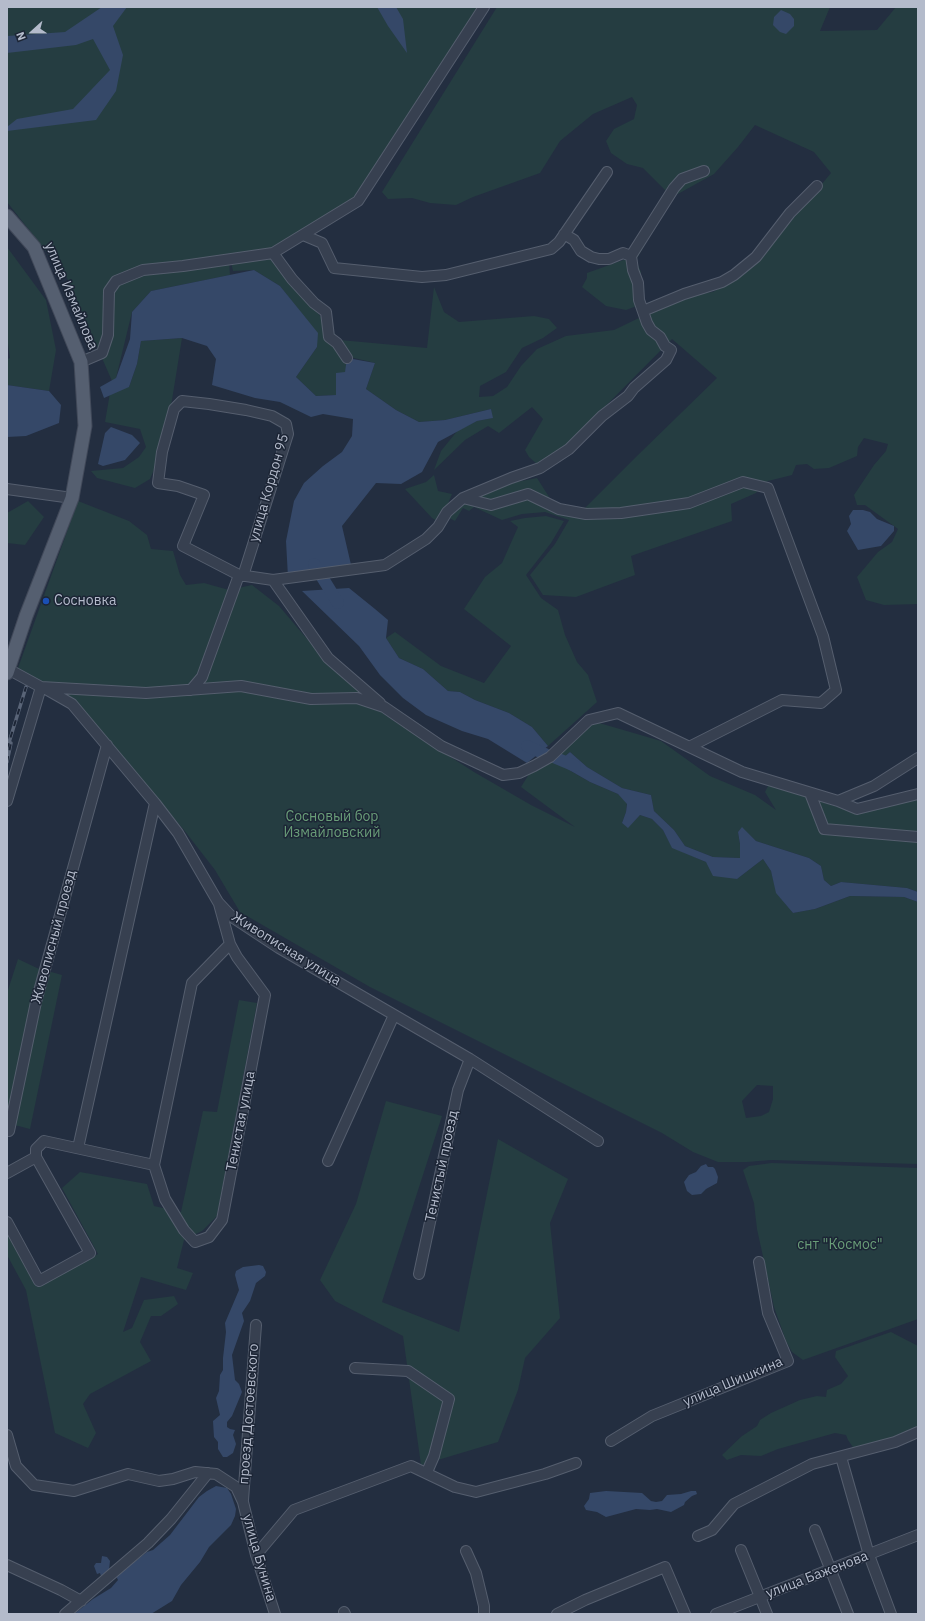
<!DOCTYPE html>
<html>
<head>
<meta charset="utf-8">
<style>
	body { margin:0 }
	#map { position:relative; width:925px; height:1621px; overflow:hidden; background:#232e40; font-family:"IBM Plex Sans",sans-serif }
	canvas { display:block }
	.frame { position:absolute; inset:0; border:8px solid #b4bbcb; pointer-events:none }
	.north { position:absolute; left:12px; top:12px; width:40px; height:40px; -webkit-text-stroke:3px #1c2535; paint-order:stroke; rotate:249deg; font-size:11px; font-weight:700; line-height:16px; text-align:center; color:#b4bbcb }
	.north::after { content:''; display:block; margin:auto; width:14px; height:18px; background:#b4bbcb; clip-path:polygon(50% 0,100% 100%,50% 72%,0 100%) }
</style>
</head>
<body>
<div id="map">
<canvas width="925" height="1621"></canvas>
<div class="frame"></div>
<div class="north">N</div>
</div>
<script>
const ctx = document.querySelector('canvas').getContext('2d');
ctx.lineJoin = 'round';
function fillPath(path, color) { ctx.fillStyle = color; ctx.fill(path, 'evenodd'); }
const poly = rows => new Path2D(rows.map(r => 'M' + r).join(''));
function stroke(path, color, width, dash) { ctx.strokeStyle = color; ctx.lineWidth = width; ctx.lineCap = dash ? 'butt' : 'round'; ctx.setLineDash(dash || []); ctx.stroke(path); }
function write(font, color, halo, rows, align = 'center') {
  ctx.font = font + ' "IBM Plex Sans",sans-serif'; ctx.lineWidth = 3; ctx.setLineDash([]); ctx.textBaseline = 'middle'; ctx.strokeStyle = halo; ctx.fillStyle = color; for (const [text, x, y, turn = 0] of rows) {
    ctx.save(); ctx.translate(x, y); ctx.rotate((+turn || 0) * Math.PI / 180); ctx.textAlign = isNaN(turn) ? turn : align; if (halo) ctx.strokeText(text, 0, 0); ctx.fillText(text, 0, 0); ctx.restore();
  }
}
fillPath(poly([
	[7,7,479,7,357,198,272,250,229,260,230,275,151,291,132,312,116,378,129,387,137,364,141,341,182,338,172,400,158,460,150,479,135,488,97,478,91,471,123,468,139,457,146,447,140,429,105,422,112,381,67,278,7,202],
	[497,7,830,7,820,31,877,30,896,7,918,7,918,604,884,605,866,600,857,577,878,552,892,542,898,529,865,505,857,505,854,495,874,465,886,451,888,444,864,438,858,447,857,456,829,468,814,469,807,464,796,465,792,475,768,481,759,488,756,493,731,504,732,521,631,556,635,575,576,597,543,595,530,575,555,544,569,520,545,512,522,514,502,520,474,507,469,511,463,508,455,521,449,518,443,524,432,518,405,489,426,482,434,475,438,491,452,494,447,506,516,482,537,478,551,500,575,511,583,510,638,455,717,378,672,339,557,455,538,465,529,457,525,450,543,419,532,407,499,433,488,426,465,440,434,470,441,451,458,430,477,421,492,418,491,409,445,420,419,422,396,410,366,389,375,363,350,357,345,373,336,373,336,395,316,396,296,377,317,347,298,309,280,286,254,270,233,271,231,262,265,257,274,260,340,340,427,348,434,287,444,312,459,322,534,316,549,319,557,328,543,338,522,348,506,372,480,386,479,397,493,396,507,387,521,366,537,349,566,336,614,330,641,317,649,307,687,299,696,294,713,292,753,267,831,173,814,152,755,125,738,147,714,174,676,195,658,222,636,260,641,272,639,291,645,303,626,310,606,306,582,287,587,278,587,273,629,258,666,191,643,168,627,164,611,153,606,141,614,129,634,119,637,105,632,97,593,114,560,141,540,173,473,197,456,205,430,203,412,198,388,199,382,192],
	[7,247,46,300,56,350,49,391,7,385,7,359,10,358,7,337],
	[28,501,44,517,25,545,7,543,7,513],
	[78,501,129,521,147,535,151,549,173,551,180,575,186,585,204,583,229,590,252,585,279,606,325,660,385,715,474,772,531,805,575,827,521,787,534,766,589,720,661,741,710,776,755,795,776,810,765,792,769,784,858,814,918,799,918,892,907,888,841,882,831,886,824,880,821,866,809,858,756,841,742,828,738,832,740,844,740,858,713,857,685,846,674,830,654,811,651,795,622,788,587,767,570,752,557,763,590,782,618,794,627,803,626,812,622,823,628,827,640,815,652,819,663,830,672,847,706,862,737,879,763,859,771,871,777,893,793,913,815,909,850,896,904,897,918,902,918,1164,771,1160,747,1162,718,1162,693,1152,662,1133,370,987,240,912,215,870,184,830,74,701,18,668],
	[757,1085,773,1086,773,1099,769,1112,761,1116,746,1118,742,1101],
	[546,516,564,521,551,543,526,575,541,598,558,610,565,635,577,662,588,675,597,702,548,746,532,727,509,713,475,700,460,692,448,691,423,669,399,658,386,638,395,632,441,666,484,683,511,646,464,609,485,577,502,563,518,527,510,521,525,518],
	[18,959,37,968,62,975,30,1129,7,1123,7,993],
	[239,1000,257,1003,217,1216,202,1231,184,1240,177,1268,193,1273,186,1290,141,1277,123,1332,132,1328,144,1300,174,1296,178,1304,161,1316,151,1316,140,1342,151,1361,90,1394,83,1404,96,1433,88,1448,55,1433,26,1290,7,1255,7,1231,37,1287,98,1254,62,1188,80,1172,147,1184,154,1206,181,1212,203,1111,217,1112],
	[386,1101,442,1116,382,1302,459,1332,498,1139,568,1179,550,1223,560,1318,525,1358,518,1390,498,1442,421,1465,403,1336,335,1301,320,1280,356,1204],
	[772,1163,918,1168,918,1319,803,1360,792,1352,786,1341,774,1307,757,1229,754,1203,743,1170,749,1166],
	[891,1332,918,1346,918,1430,857,1453,848,1440,846,1435,835,1433,778,1449,761,1456,741,1455,727,1460,722,1455,742,1436,757,1426,760,1420,771,1413,800,1400,817,1396,826,1397,827,1390,841,1384,848,1376,835,1357,836,1351]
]), '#253d41');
fillPath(poly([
	[102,7,127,7,113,26,123,55,116,91,96,120,7,131,7,127,17,119,73,109,110,70,93,39,76,45,7,53,7,36,65,32],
	[377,7,396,7,403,19,407,53,388,26],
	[781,10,790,14,794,19,794,26,786,34,780,32,773,25,774,17],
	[254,270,280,286,318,333,317,347,296,377,316,396,336,395,336,373,345,372,347,358,375,363,366,389,396,410,419,422,445,420,491,409,493,418,477,421,438,442,422,472,401,484,376,483,342,526,352,569,288,577,286,541,294,501,304,483,323,466,342,452,352,436,353,419,323,414,311,417,280,402,255,398,212,385,216,359,207,346,182,338,141,341,137,364,129,387,104,398,100,387,116,378,130,339,132,312,151,291],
	[7,385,49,391,61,405,59,423,26,436,7,437],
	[111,427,132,435,140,443,125,460,103,466,98,464,105,433],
	[853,510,863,510,870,512,877,519,894,526,894,531,881,546,858,550,847,531,851,524,849,516],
	[349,588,375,609,388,620,386,638,399,658,423,669,448,691,460,692,475,700,509,713,532,727,548,746,527,763,488,739,462,731,426,715,403,698,380,675,359,646,302,591],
	[570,752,587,767,622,788,651,795,654,811,674,830,685,846,713,857,740,858,740,844,738,832,742,827,756,841,809,858,821,866,824,880,831,886,841,882,907,888,918,892,918,902,904,897,850,896,815,909,793,913,776,893,771,871,763,859,737,879,713,876,706,862,672,848,663,830,652,819,640,815,628,828,622,823,626,812,627,804,618,794,590,782,557,763],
	[706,1164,708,1167,713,1167,715,1169,718,1177,717,1183,706,1189,701,1194,692,1195,687,1191,684,1182,689,1175,696,1172,701,1166],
	[259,1265,263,1266,266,1272,265,1276,256,1283,250,1301,242,1313,244,1321,232,1355,235,1380,239,1384,242,1392,232,1416,227,1422,227,1427,230,1429,235,1430,233,1435,236,1444,233,1453,227,1457,223,1457,218,1449,218,1442,214,1437,213,1421,220,1415,216,1398,219,1391,220,1375,223,1370,223,1358,226,1332,225,1323,239,1290,235,1275,236,1271,243,1267],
	[216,1486,227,1488,231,1494,236,1509,235,1516,231,1525,209,1547,200,1562,181,1585,172,1601,151,1614,74,1614,93,1599,111,1588,118,1580,116,1576,147,1552,153,1550,170,1535,199,1497,207,1491],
	[606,1491,642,1493,651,1501,656,1502,662,1501,667,1495,681,1494,691,1491,696,1491,697,1494,692,1496,685,1502,684,1505,671,1512,657,1509,650,1510,636,1509,606,1517,597,1512,586,1510,584,1506,589,1499,590,1493],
	[102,1556,107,1557,110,1561,109,1570,101,1576,100,1573,97,1574,94,1566,96,1563,101,1563]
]), '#354868');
stroke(poly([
	[314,564,338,603],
	[527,746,545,754],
	[556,758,575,766]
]), '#354868', 12);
const minor = poly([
	[564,234,574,240,581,251,591,257,599,259,609,259,623,253,631,256],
	[303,235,322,243,334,268,422,277,446,275,551,249,559,242,607,172],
	[273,253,292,279,314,303,326,312,329,337,337,343,347,358],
	[643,311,684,294,722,282,734,275,756,257,790,213,817,186],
	[81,362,102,353,108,335,109,291,116,281,143,270,183,266,273,253,358,201,484,7],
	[7,489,72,498],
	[463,498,491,505,528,494,559,509,586,514,621,513,689,503,743,482,768,488,823,636,836,690,821,703,782,700,691,746],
	[239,575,183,546,204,495,178,486,158,483,162,452,174,409,182,401,209,404,246,410,272,416,286,424,288,434,243,576],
	[273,580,328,658,380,703],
	[41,687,146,693,241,686,311,699,357,698,384,707,441,746,503,775,519,773,534,766,550,757,589,720,618,713,742,772,838,801,857,809,918,794],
	[44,688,72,704,155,803,178,833,218,902,232,917,279,948,470,1059,598,1141],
	[191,690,202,677,239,575,273,580,385,565,426,539,438,527,447,512,463,498,511,478,540,468,569,449,602,416,628,396,634,388,666,360,671,350,665,346,660,337,651,330,647,323,639,300,638,283,633,270,631,256,674,188,682,179,704,171],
	[810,793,824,829,918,837],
	[7,801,41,687,8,669],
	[838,801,874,786,918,758],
	[9,1131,36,1002,107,745],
	[78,1148,155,803],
	[328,1161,394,1015],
	[154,1165,192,983,230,944,219,904],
	[7,1173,36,1157],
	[7,1222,39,1281,90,1253,36,1157,36,1149,44,1141,154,1165,165,1199,184,1230,195,1242,209,1237,222,1220,265,995,237,957,230,944],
	[419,1274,458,1090,470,1059],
	[355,1368,408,1371,449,1399,434,1456,427,1472],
	[7,1435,16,1466,34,1485,74,1491,128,1474,159,1481,173,1479,195,1472,216,1474,236,1487,243,1502,256,1555,275,1614],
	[611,1441,652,1416,788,1361,768,1313,759,1262],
	[841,1457,869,1555,891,1614],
	[243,1500,256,1325],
	[815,1530,848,1614],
	[698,1536,712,1530,734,1504,812,1464,895,1442,918,1432],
	[741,1550,767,1614],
	[466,1551,476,1573,484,1606,484,1614],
	[256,1555,294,1510,411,1466,455,1487,476,1492,545,1474,576,1463],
	[7,1565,61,1590,81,1601],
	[344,1612,345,1614],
	[65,1614,148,1543,171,1519,208,1473],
	[557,1614,585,1600,665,1567,685,1614],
	[716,1614,918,1535]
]);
const major = poly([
	[7,216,34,247,81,362,85,426,72,498,26,616,7,673]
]);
stroke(minor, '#555e6e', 12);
stroke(major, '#414959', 15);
stroke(minor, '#374050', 10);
stroke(major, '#555f70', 13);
const rail = poly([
	[7,749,26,687],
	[7,762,11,743]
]);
stroke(rail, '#596477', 3.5);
stroke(rail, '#1c2535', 2, [6]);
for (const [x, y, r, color] of [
	[46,601,4,"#1a4fb4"]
]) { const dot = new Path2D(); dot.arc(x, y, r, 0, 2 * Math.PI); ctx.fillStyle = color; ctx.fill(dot); stroke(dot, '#1c2535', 1.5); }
write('14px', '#b4bbcb', '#1c2535', [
	["улица Измайлова",71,296,67],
	["улица Кордон 95",269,488,-74],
	["Живописный проезд",54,937,-75],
	["Живописная улица",286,949,32],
	["Тенистая улица",241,1121,-79],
	["Тенистый проезд",442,1166,-78],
	["улица Шишкина",733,1382,-23],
	["проезд Достоевского",249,1414,-86],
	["улица Бунина",259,1558,74],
	["улица Баженова",817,1575,-21]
]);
write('14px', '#b4bbcb', '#1c2535', [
	["Сосновка",54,601]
], 'left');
write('14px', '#699d78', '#1c2535', [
	["Сосновый бор",332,817],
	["Измайловский",332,833],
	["снт \"Космос\"",840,1245]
]);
</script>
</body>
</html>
